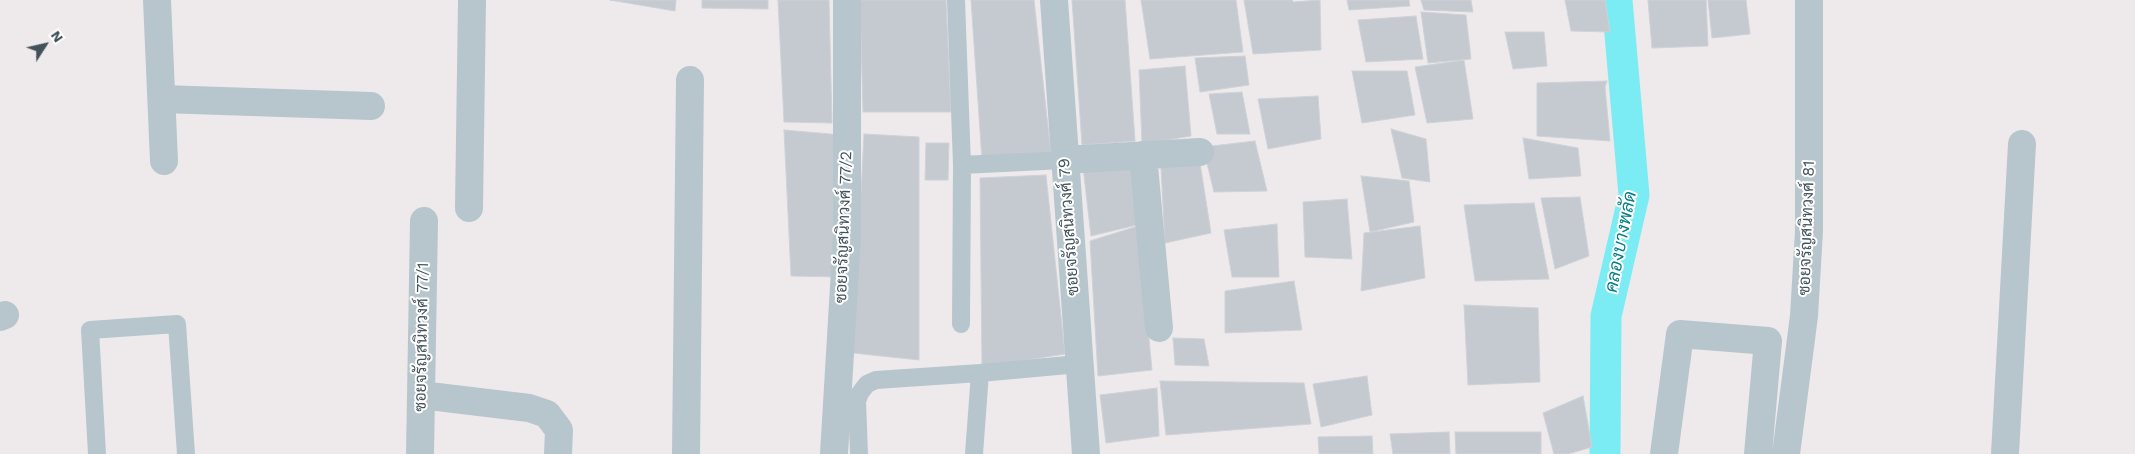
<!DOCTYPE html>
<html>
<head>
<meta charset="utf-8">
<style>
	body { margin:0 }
	#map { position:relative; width:2135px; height:454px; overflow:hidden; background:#eeeaeb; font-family:"Work Sans",sans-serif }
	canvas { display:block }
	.north { position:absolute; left:20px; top:20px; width:50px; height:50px; -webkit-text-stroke:4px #fff; paint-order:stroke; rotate:55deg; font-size:14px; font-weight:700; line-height:20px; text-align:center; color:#42525a }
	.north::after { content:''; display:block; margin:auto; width:18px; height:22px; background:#42525a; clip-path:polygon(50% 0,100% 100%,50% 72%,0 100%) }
</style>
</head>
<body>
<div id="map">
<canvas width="2135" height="454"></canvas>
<div class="north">N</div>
</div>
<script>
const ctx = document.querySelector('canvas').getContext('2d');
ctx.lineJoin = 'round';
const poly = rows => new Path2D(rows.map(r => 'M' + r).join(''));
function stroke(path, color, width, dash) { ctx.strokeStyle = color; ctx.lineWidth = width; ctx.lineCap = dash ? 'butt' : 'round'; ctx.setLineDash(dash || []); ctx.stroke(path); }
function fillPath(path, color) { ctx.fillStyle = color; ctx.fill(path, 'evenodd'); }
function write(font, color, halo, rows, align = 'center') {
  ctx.font = font + ' "Work Sans",Sarabun,sans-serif'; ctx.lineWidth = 4; ctx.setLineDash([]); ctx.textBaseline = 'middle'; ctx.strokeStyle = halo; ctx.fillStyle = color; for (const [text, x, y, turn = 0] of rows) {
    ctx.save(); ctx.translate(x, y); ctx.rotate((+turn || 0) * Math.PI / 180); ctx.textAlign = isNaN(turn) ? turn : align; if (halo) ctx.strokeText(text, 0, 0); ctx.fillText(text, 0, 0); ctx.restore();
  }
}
stroke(poly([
	[1605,454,1606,316,1634,195,1617,0]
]), '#7becf4', 31);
const building = poly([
	[610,0,676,0,675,11,610,0],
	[702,0,768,0,768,9,702,8,702,0],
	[778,0,829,0,832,123,784,122,778,0],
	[860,0,946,0,951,112,863,112,860,0],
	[971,0,1034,0,1051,154,982,160,971,0],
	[1072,0,1125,0,1135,141,1082,145,1072,0],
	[1141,0,1236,0,1243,52,1150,59,1141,0],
	[1244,0,1292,0,1293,2,1320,0,1321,50,1253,54,1244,0],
	[1347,0,1409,0,1410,6,1349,10,1347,0],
	[1421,0,1471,0,1473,12,1424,10,1421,0],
	[1565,0,1605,0,1610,32,1571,31,1565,0],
	[1648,0,1706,0,1708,46,1652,48,1648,0],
	[1708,0,1746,0,1750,34,1712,38,1708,0],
	[1421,12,1466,15,1471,59,1428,63,1421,12],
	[1416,16,1423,59,1366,62,1358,20,1416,16],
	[1505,32,1544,32,1547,66,1513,69,1505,32],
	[1245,56,1249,85,1200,92,1195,58,1245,56],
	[1464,60,1473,119,1427,123,1415,67,1464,60],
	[1185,66,1191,136,1142,144,1139,70,1185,66],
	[1352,71,1407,71,1415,115,1362,123,1352,71],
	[1607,81,1605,87,1610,141,1537,136,1537,83,1607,81],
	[1242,92,1250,134,1217,134,1209,94,1242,92],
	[1318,96,1321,139,1268,149,1258,99,1318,96],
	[1391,129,1426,139,1430,182,1402,178,1391,129],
	[784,130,842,135,841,277,791,276,784,130],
	[864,134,919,137,919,360,853,353,864,134],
	[1523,138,1578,148,1581,176,1529,179,1523,138],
	[1255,141,1267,191,1214,192,1203,147,1255,141],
	[926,143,949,143,948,180,925,180,926,143],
	[1133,160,1141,224,1091,236,1083,167,1133,160],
	[1200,163,1211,233,1165,243,1161,168,1200,163],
	[1046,175,1065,354,982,367,980,178,1046,175],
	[1361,176,1409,181,1414,222,1370,232,1361,176],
	[1580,197,1589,256,1555,269,1541,198,1580,197],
	[1347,199,1352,259,1305,257,1303,202,1347,199],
	[1534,203,1549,279,1475,281,1464,205,1534,203],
	[1277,224,1279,277,1232,277,1224,230,1277,224],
	[1138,226,1152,370,1098,376,1090,241,1138,226],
	[1420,226,1425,278,1361,291,1364,233,1420,226],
	[1294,281,1302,330,1225,333,1225,291,1294,281],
	[1464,305,1538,308,1540,382,1468,385,1464,305],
	[1173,338,1204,339,1209,366,1175,365,1173,338],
	[1367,376,1372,415,1321,427,1313,384,1367,376],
	[1160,381,1304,383,1311,424,1166,435,1160,381],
	[1157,388,1159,436,1106,443,1100,395,1157,388],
	[1583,396,1592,447,1568,454,1554,454,1543,413,1583,396],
	[1449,432,1450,454,1393,454,1390,434,1449,432],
	[1455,432,1541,432,1541,454,1456,454,1455,432],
	[1372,436,1373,454,1319,454,1318,437,1372,436]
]);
fillPath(building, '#c4cacf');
stroke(building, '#ced2d8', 1);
stroke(poly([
	[956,0,962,165,1064,160],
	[961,324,962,165],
	[97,454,90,330,177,324,186,454],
	[859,454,857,401,860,393,867,384,876,380,980,373],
	[974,454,980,373,1079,364]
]), '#b7c6cd', 18);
stroke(poly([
	[157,0,164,161],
	[1054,0,1086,454],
	[162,99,371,106],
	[1143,155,1159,328],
	[1064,160,1200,152],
	[469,208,472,0],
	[0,317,5,315],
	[421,395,529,408,547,414,559,430,558,454],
	[420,454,424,221],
	[686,454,690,80],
	[834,454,847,236,847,0],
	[1664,454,1680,334,1768,341,1758,454],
	[1786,454,1804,316,1809,231,1809,0],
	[2005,454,2022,144]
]), '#b7c6cd', 28);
write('16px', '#42525a', '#fff', [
	["ซอยจรัญสนิทวงศ์ 77/2",844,227,-88],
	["ซอยจรัญสนิทวงศ์ 79",1069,227,-94],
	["ซอยจรัญสนิทวงศ์ 81",1807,228,-88],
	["ซอยจรัญสนิทวงศ์ 77/1",422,337,-89]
]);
write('italic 18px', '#047e88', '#fff', [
	["คลองบางพลัด",1621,242,-79]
]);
</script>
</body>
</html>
